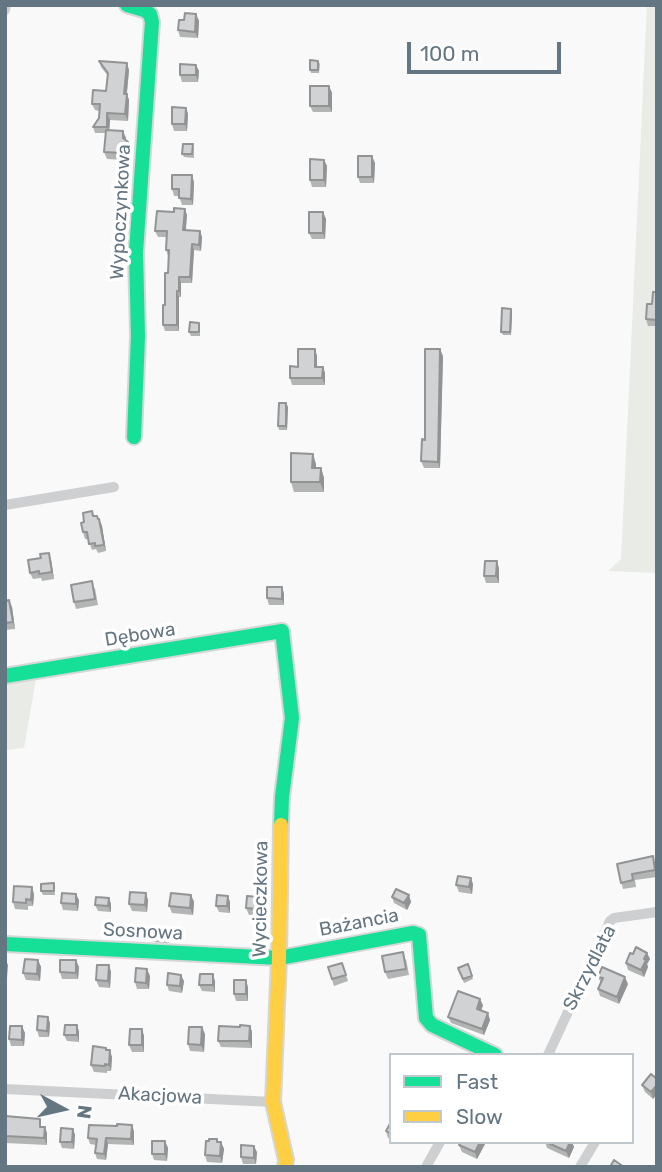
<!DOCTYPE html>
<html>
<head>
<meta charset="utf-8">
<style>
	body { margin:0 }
	#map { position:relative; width:662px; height:1172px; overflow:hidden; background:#f9f9f9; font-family:Rubik,sans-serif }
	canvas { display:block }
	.frame { position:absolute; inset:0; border:7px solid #657683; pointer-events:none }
	.legend { position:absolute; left:389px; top:1053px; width:245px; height:91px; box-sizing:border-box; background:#fff; border:2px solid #c1c8cd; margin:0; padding:9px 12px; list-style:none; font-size:21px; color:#657683 }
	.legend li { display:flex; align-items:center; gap:14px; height:35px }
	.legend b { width:35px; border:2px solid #c1c8cd }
	.north { position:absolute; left:28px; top:1074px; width:70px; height:70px; -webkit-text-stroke:5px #fff; paint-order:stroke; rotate:98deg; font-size:19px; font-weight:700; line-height:28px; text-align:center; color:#657683 }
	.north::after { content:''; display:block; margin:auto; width:24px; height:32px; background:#657683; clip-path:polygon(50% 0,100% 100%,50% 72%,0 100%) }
	.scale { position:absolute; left:407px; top:42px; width:154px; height:32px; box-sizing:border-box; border:4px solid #657683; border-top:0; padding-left:9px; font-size:21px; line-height:24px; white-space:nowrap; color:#657683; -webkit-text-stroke:5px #fff; paint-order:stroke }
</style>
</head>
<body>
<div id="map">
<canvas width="662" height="1172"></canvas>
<div class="frame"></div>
<ul class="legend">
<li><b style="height:9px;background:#16e098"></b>Fast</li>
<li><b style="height:9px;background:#ffcf43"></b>Slow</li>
</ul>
<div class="north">N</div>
<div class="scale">100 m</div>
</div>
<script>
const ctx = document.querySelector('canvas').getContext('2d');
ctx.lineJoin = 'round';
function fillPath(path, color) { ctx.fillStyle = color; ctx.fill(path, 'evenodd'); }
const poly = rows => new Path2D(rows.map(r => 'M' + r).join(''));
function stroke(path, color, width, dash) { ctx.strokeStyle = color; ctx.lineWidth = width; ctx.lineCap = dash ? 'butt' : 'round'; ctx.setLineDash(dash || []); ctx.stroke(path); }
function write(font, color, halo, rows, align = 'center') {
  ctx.font = font + ' Rubik,sans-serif'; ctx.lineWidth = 7; ctx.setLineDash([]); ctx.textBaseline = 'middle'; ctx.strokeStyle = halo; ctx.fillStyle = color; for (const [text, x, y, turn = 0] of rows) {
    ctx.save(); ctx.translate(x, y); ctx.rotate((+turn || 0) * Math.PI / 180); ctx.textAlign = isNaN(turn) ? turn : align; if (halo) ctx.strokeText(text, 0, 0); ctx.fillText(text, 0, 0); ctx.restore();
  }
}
fillPath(poly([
	[647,5,657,5,657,573,608,571,621,559],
	[36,679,24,748,5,750,5,684]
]), '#e8ebe6');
const fast = poly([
	[127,5,144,10,150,14,152,22,136,252,138,336,134,437],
	[5,676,282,631,292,718,282,797,281,825],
	[5,944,279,958,413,933,419,935,426,1018,432,1025,495,1055]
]);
const slow = poly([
	[281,825,279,958,273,1102,286,1160,285,1167]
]);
stroke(fast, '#d5d6d7', 18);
stroke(slow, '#d5d6d7', 18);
stroke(poly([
	[5,10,6,5],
	[5,505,114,487],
	[548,1055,610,921,614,918,657,912],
	[5,1089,273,1102],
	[426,1167,440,1142],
	[580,1167,595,1142]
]), '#cecfd0', 10);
stroke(fast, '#16e098', 14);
stroke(slow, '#ffcf43', 14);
fillPath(poly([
	[196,14,199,21,198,38,180,37,178,30,184,20],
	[99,61,129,70,127,94,129,100,128,121,110,120,109,130,126,138,126,140,130,149,125,153,124,160,107,159,104,152,106,133,95,133,93,127,99,118,99,111,95,110,92,104,106,91,108,76,101,67],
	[318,61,320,64,319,73,311,73,310,70],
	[196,65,199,71,198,82,182,82,180,75],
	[329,86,332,93,332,112,313,112,310,106],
	[186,108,188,114,187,131,174,131,172,124],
	[194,147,194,158,184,157,182,154],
	[324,160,327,166,326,187,312,187,310,180],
	[375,163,374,183,360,183,358,177],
	[194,182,193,205,182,205,179,196,174,196,172,189],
	[323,212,326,219,325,239,312,239,309,233],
	[187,215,186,230,200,231,202,237,201,251,194,250,192,283,181,283,181,297,179,297,179,331,165,331,163,325,168,273,169,256,168,256,166,250,166,237,158,237,155,231],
	[657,292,657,326,648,326,646,319],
	[511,309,512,312,511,335,503,335,501,332],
	[200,326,200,336,191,336,189,332],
	[315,349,317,356,317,367,323,367,325,373,325,385,292,385,290,378,298,367],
	[443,356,440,468,424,468,421,461,425,440],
	[286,403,288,407,287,430,279,430,278,426],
	[316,464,316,468,321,468,324,478,324,492,294,492,291,482],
	[92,511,94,516,99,519,102,526,106,551,98,553,96,549,92,550,88,539,85,539,83,532,84,522],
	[51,560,54,579,42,581,41,578,33,579,30,573],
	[499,568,499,583,486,583,484,576],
	[282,587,284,594,284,605,269,605,267,598],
	[95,588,98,605,76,609,74,602],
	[5,601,12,607,15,629,5,630],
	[656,862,657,877,635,880,636,887,623,889,617,864],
	[54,883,55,895,43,895,41,891],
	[473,884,472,894,459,892,456,885],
	[34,894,33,906,28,906,28,910,15,909,13,902],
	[191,895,194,902,193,915,172,913,169,906],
	[409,895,411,902,407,910,394,903,392,897],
	[109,898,111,904,111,912,98,911,95,905],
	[79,900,78,911,63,910,61,903],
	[148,900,147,912,132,911,129,904],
	[230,902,230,913,219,912,216,906],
	[262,904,261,916,249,915,246,908],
	[167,930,169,937,169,943,152,942,149,935],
	[647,953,650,959,647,964,648,967,644,977,628,970,626,963,633,954],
	[406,959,409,975,388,979,385,972],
	[38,960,41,967,40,981,26,980,23,973],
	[342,963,348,981,334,986,328,967],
	[468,964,473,979,464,983,458,968],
	[109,965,111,972,110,988,99,987,96,980],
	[79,967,78,979,62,979,60,972],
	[150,976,149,989,137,989,135,982],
	[598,977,628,984,619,1004,600,996,598,989,601,983],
	[184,981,182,993,169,991,167,985],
	[215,981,215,992,202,991,199,985],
	[248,987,248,1001,236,1001,234,994],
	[483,1005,481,1011,490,1020,484,1035,451,1023,448,1017],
	[50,1023,49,1037,39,1037,37,1030],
	[77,1025,79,1032,79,1042,67,1041,64,1035],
	[250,1026,252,1032,252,1048,221,1047,218,1041,240,1027],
	[142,1029,144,1036,144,1052,132,1052,129,1045],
	[25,1033,24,1046,11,1046,9,1039],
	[205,1034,204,1052,190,1051,188,1044],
	[107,1050,112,1057,111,1071,107,1071,107,1073,94,1072,91,1065],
	[657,1079,657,1094,653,1099,645,1092,642,1085],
	[5,1116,43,1127,47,1133,47,1145,5,1143],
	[391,1122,391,1140,388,1138,386,1131],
	[73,1129,75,1135,74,1149,62,1148,60,1142],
	[134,1131,134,1145,108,1144,106,1160,97,1159,95,1153,96,1145,90,1144,88,1138],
	[165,1141,168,1148,167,1161,154,1160,152,1154],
	[218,1142,221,1142,224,1149,222,1163,207,1162,205,1155],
	[461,1142,484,1142,485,1144,477,1159,462,1152,459,1145],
	[545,1142,572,1142,574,1147,569,1158,547,1148],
	[257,1152,256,1164,243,1164,241,1157]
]), '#b3b5b5');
fillPath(poly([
	[196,14,199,21,198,38,195,32],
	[127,63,129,70,126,100,124,94],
	[196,65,199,71,198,82,196,75],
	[329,86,332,93,332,112,329,106],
	[127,94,129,100,128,121,125,114],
	[186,108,188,114,187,131,185,124],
	[107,113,110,120,109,133,107,127],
	[123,131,126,138,126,144,128,142,130,149,125,153,124,160,122,153],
	[372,156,375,163,374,183,372,177],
	[324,160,327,166,326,187,324,180],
	[192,175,194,182,193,205,191,199],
	[185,209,187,215,185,236,183,230],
	[323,212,326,219,325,239,323,233],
	[200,231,202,237,201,251,199,245],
	[192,244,194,250,192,283,190,277],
	[179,277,181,283,181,297,179,291],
	[177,291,179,297,179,331,177,325],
	[511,309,512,312,511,335,510,332],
	[315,349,317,356,317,373,315,367],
	[440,349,443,356,440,468,438,462],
	[323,367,325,373,325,385,322,378],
	[286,403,288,407,287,430,286,426],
	[313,454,316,464,316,478,312,468],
	[321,468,324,478,324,492,320,482],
	[99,519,102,526,106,551,104,545],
	[49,553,51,560,54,579,52,572],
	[497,561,499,568,499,583,496,576],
	[282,587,284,594,284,605,282,599],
	[9,600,12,607,15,629,13,622],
	[471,878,473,884,472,894,469,887],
	[32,887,34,894,33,906,31,900],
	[146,893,148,900,147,912,145,905],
	[76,894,79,900,78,911,76,904],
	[191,895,194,902,193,915,190,908],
	[409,895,411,902,407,910,404,903],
	[228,896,230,902,230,913,227,906],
	[259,897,262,904,261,916,258,909],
	[109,898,111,904,111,912,108,906],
	[647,953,650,959,647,964,648,967,644,977,641,970],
	[5,958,8,965,7,978,5,972],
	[38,960,41,967,40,981,37,974],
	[76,960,79,967,78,979,76,973],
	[109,965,111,972,110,988,108,981],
	[147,969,150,976,149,989,146,983],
	[213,974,215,981,215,992,213,985],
	[181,975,184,981,182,993,180,986],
	[625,977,628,984,619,1004,617,997],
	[246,980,248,987,248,1001,246,994],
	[480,999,483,1005,479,1016,477,1009],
	[488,1013,490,1020,484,1035,482,1029],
	[48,1017,50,1023,49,1037,47,1031],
	[77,1025,79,1032,79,1042,77,1035],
	[22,1026,25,1033,24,1046,22,1040],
	[250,1026,252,1032,252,1048,249,1041],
	[202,1027,205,1034,204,1052,201,1045],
	[142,1029,144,1036,144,1052,142,1045],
	[110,1050,112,1057,111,1071,109,1065],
	[657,1085,657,1094,653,1099,651,1092],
	[132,1125,134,1131,134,1145,131,1139],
	[45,1127,47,1133,47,1145,44,1138],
	[73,1129,75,1135,74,1149,72,1142],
	[106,1138,108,1144,106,1160,104,1154],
	[165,1141,168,1148,167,1161,165,1154],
	[221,1142,224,1149,222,1163,220,1156],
	[480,1142,484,1142,485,1144,477,1159,475,1152],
	[570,1142,572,1142,574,1147,569,1158,566,1151],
	[254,1146,257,1152,256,1164,254,1158]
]), '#929394');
const building = poly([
	[185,13,196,14,195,32,178,30,179,20,184,20,185,13],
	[310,60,318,61,318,70,310,70,310,60],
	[99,61,127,63,124,94,127,94,125,114,107,113,107,127,93,127,99,118,100,104,92,104,93,90,106,91,108,73,99,61],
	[180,64,196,65,196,75,180,75,180,64],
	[310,86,329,86,329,106,310,106,310,86],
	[172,107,186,108,185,124,172,124,172,107],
	[106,130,123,131,123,138,128,142,123,146,122,153,104,152,106,130],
	[183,144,193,144,192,154,182,154,183,144],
	[358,156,372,156,372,177,358,177,358,156],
	[310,159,324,160,324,180,310,180,310,159],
	[172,175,192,175,191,199,179,198,179,189,172,189,172,175],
	[174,208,185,209,183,230,200,231,199,245,192,244,190,277,179,277,179,291,177,291,177,325,163,325,163,305,165,305,165,273,168,273,169,250,166,250,167,231,155,231,157,211,174,212,174,208],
	[309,212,323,212,323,233,309,233,309,212],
	[653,292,657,292,657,320,646,319,647,304,652,304,653,292],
	[502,308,511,309,510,332,501,332,502,308],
	[190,322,199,323,199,332,189,332,190,322],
	[298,349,315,349,315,367,323,367,322,378,290,378,290,366,298,367,298,349],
	[425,349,440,349,438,462,421,461,422,439,425,440,425,349],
	[279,403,286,403,286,426,278,426,279,403],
	[291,453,313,454,312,468,321,468,320,482,291,482,291,453],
	[92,511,93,516,97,516,98,519,99,519,104,545,95,546,95,543,89,544,87,532,83,532,81,523,84,522,83,513,92,511],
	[49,553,52,572,39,574,39,571,30,573,28,560,41,558,40,554,49,553],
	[485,561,497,561,496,576,484,576,485,561],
	[92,581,95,599,74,602,71,585,92,581],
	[267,587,282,587,282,599,267,598,267,587],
	[9,600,13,622,5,623,5,601,9,600],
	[653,856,655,870,632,874,633,880,621,883,617,864,653,856],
	[458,876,471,878,469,887,456,885,458,876],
	[54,883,54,891,41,891,41,884,54,883],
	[14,886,32,887,31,900,26,899,26,903,13,902,14,886],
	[396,889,409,895,404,903,392,897,396,889],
	[130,892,146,893,145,905,129,904,130,892],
	[62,893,76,894,76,904,61,903,62,893],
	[171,893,191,895,190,908,169,906,171,893],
	[217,895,228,896,227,906,216,906,217,895],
	[247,896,259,897,258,909,246,908,247,896],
	[96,897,109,898,108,906,95,905,96,897],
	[150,929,167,930,166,936,149,935,150,929],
	[636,947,647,953,644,959,646,960,641,970,626,963,630,953,633,954,636,947],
	[403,952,406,969,385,972,382,956,403,952],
	[25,959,38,960,37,974,23,973,25,959],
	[60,960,76,960,76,973,60,972,60,960],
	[342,963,346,975,332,979,328,967,342,963],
	[468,964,472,976,463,979,458,968,468,964],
	[97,965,109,965,108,981,96,980,97,965],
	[602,967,625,977,617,997,598,989,603,978,598,977,602,967],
	[136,968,147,969,146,983,135,982,136,968],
	[168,973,181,975,180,986,167,985,168,973],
	[200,974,213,974,213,985,199,985,200,974],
	[234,980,246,980,246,994,234,994,234,980],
	[458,991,480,999,477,1009,488,1013,482,1029,448,1017,458,991],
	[38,1016,48,1017,47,1031,37,1030,38,1016],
	[65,1025,77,1025,77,1035,64,1035,65,1025],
	[240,1025,250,1026,249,1041,218,1041,219,1026,240,1027,240,1025],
	[10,1026,22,1026,22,1040,9,1039,10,1026],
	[189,1027,202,1027,201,1045,188,1044,189,1027],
	[130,1029,142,1029,142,1045,129,1045,130,1029],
	[93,1046,106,1048,106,1050,110,1050,109,1065,105,1064,105,1066,91,1065,93,1046],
	[651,1074,657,1079,657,1085,651,1092,642,1085,651,1074],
	[5,1116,40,1119,40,1127,45,1127,44,1138,5,1136,5,1116],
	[391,1122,391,1134,386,1131,391,1122],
	[117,1124,132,1125,131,1139,106,1138,104,1154,95,1153,97,1139,88,1138,89,1125,117,1126,117,1124],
	[61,1128,73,1129,72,1142,60,1142,61,1128],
	[209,1139,217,1139,217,1142,221,1142,220,1156,205,1155,206,1141,209,1141,209,1139],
	[152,1141,165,1141,165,1154,152,1154,152,1141],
	[461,1142,480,1142,475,1152,459,1145,461,1142],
	[546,1142,570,1142,566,1151,546,1142],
	[241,1145,254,1146,254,1158,241,1157,241,1145],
	[614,1160,624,1167,610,1167,614,1160]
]);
fillPath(building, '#d0d2d3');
stroke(building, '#929394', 2);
write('19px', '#657683', '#fff', [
	["Wypoczynkowa",121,212,-87],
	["Dębowa",140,635,-9],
	["Wycieczkowa",261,899,-89],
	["Bażancia",359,923,-11],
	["Sosnowa",143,932,3],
	["Skrzydlata",590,968,-63],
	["Akacjowa",160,1096,3]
]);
</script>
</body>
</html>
